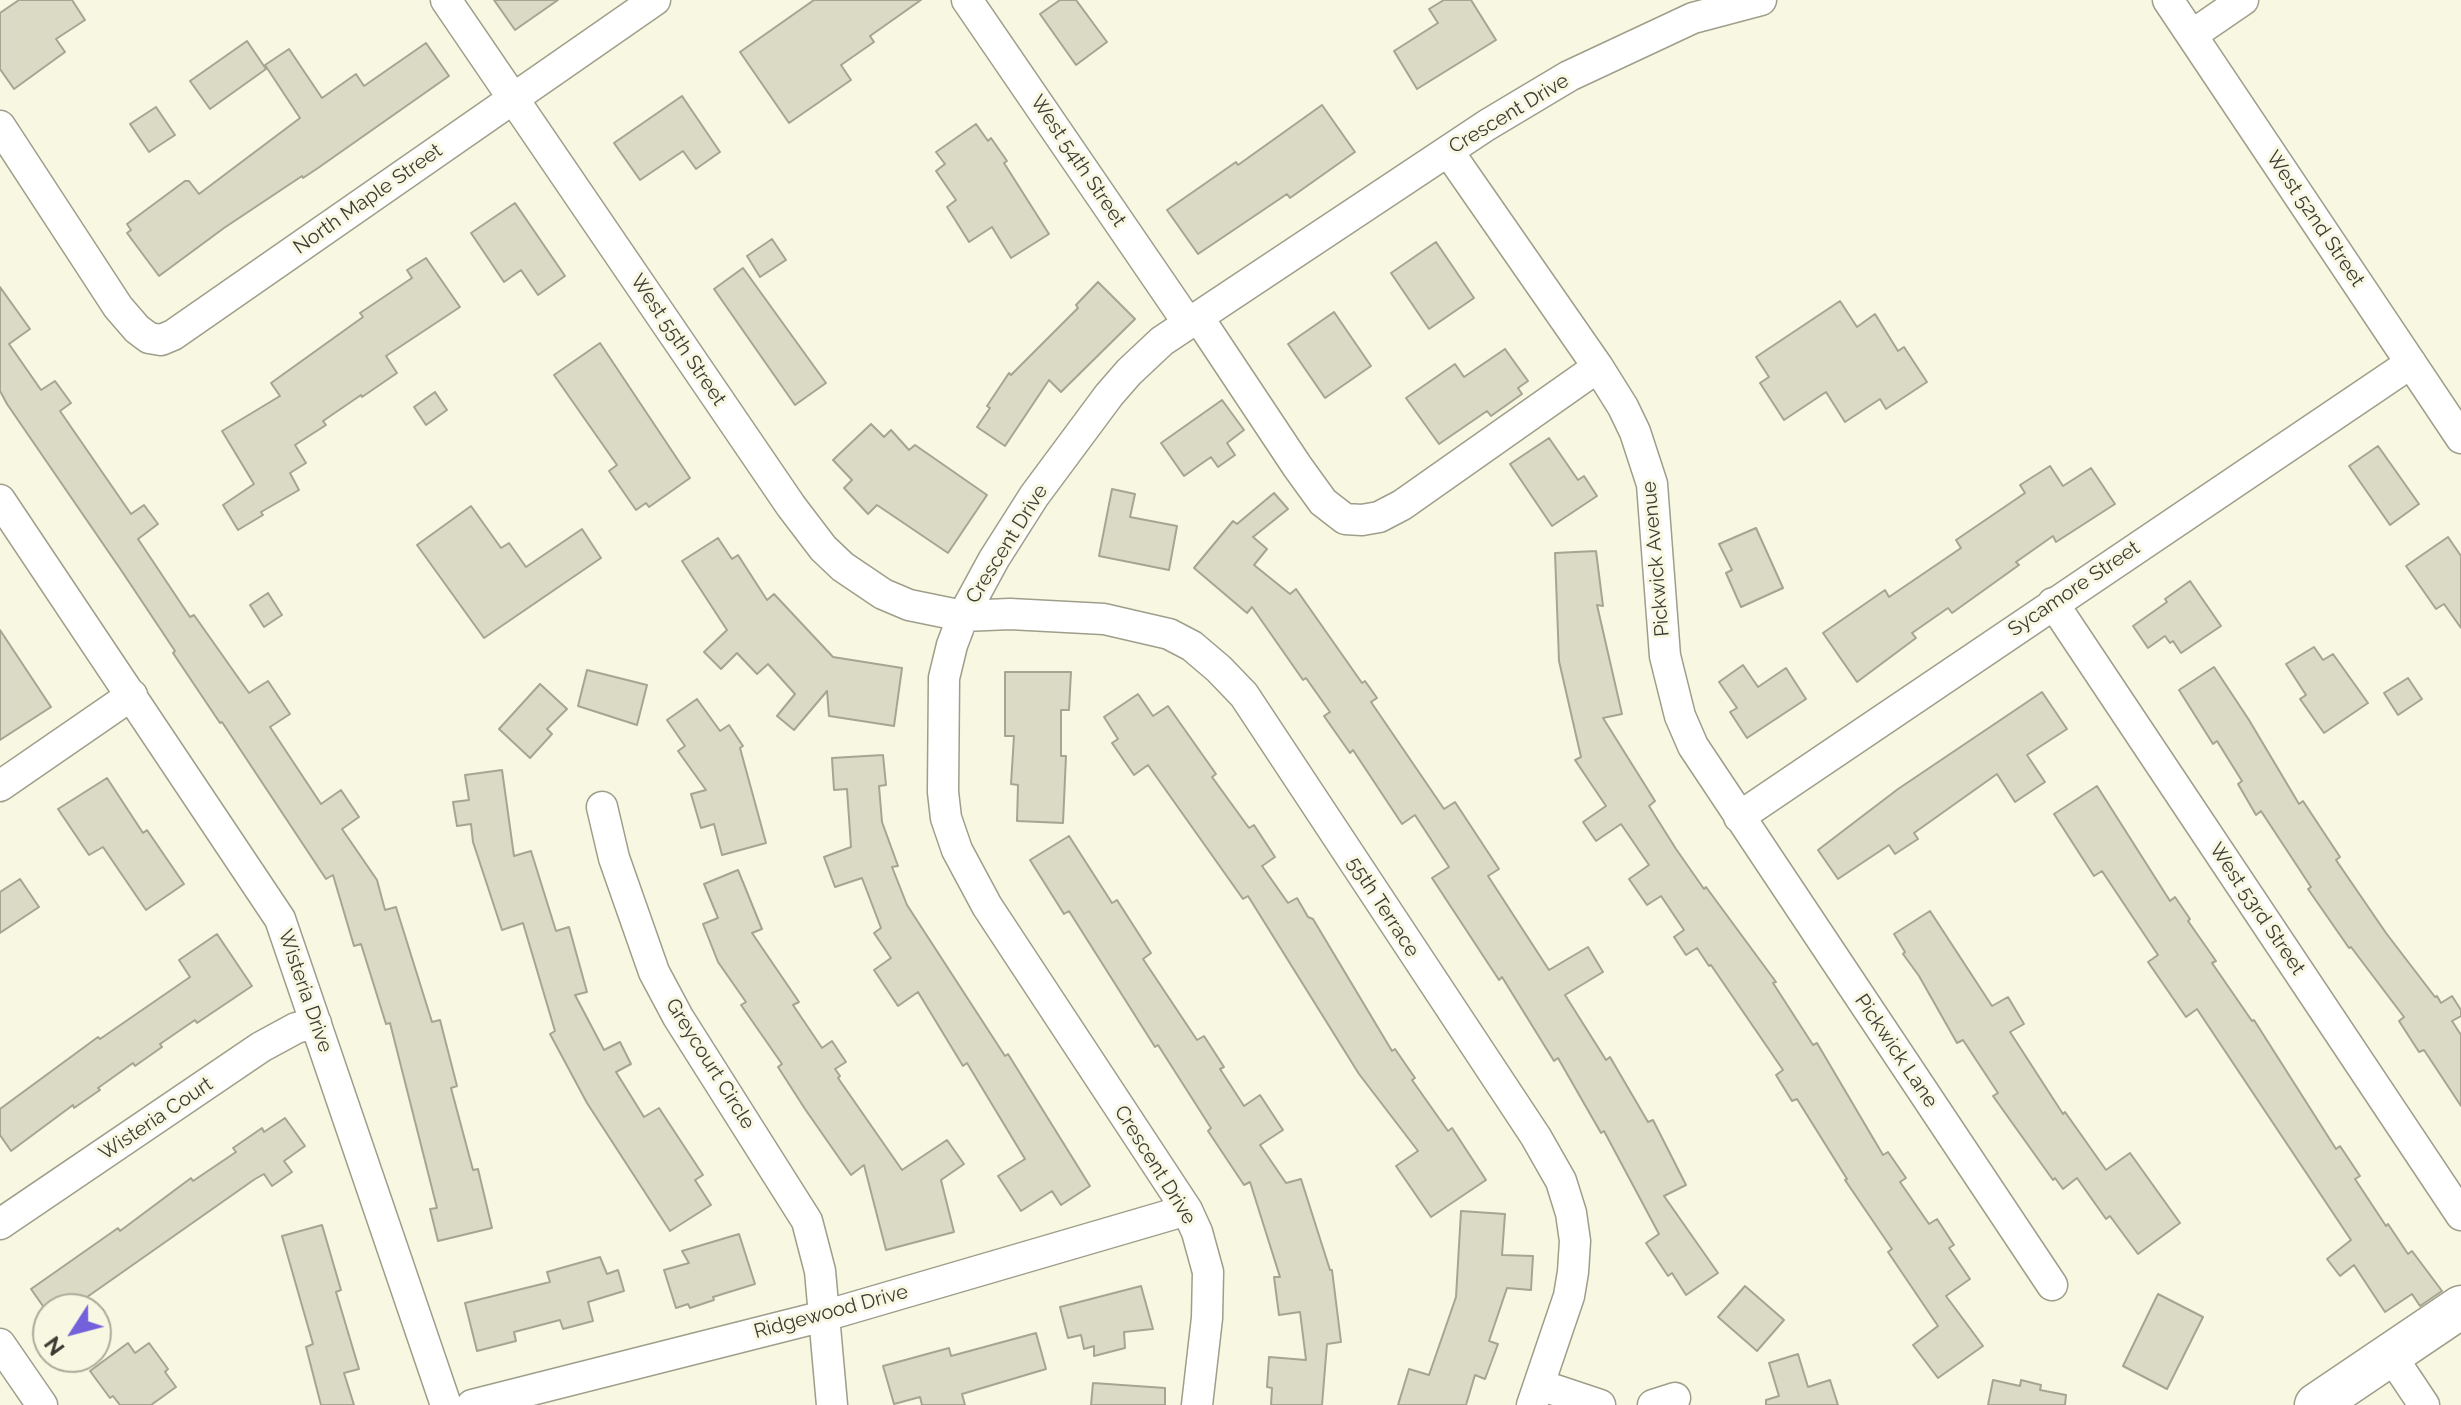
<!DOCTYPE html>
<html>
<head>
<meta charset="utf-8">
<style>
	body { margin:0 }
	#map { position:relative; width:2461px; height:1405px; overflow:hidden; background:#f8f7e2; font-family:Raleway,sans-serif }
	canvas { display:block }
	.north { position:absolute; left:32px; top:1293px; width:80px; height:80px; box-sizing:border-box; background:#f8f7e2; border:2px solid #acac9c; border-radius:50%; rotate:234deg; font-size:22px; font-weight:700; line-height:32px; text-align:center; color:#3b3b33 }
	.north::after { content:''; display:block; margin:auto; width:28px; height:36px; background:#7361db; clip-path:polygon(50% 0,100% 100%,50% 72%,0 100%) }
</style>
</head>
<body>
<div id="map">
<canvas width="2461" height="1405"></canvas>
<div class="north">N</div>
</div>
<script>
const ctx = document.querySelector('canvas').getContext('2d');
ctx.lineJoin = 'round';
function fillPath(path, color) { ctx.fillStyle = color; ctx.fill(path, 'evenodd'); }
const poly = rows => new Path2D(rows.map(r => 'M' + r).join(''));
function stroke(path, color, width, dash) { ctx.strokeStyle = color; ctx.lineWidth = width; ctx.lineCap = dash ? 'butt' : 'round'; ctx.setLineDash(dash || []); ctx.stroke(path); }
function write(font, color, halo, rows, align = 'center') {
  ctx.font = font + ' Raleway,sans-serif'; ctx.lineWidth = 6; ctx.setLineDash([]); ctx.textBaseline = 'middle'; ctx.strokeStyle = halo; ctx.fillStyle = color; for (const [text, x, y, turn = 0] of rows) {
    ctx.save(); ctx.translate(x, y); ctx.rotate((+turn || 0) * Math.PI / 180); ctx.textAlign = isNaN(turn) ? turn : align; if (halo) ctx.strokeText(text, 0, 0); ctx.fillText(text, 0, 0); ctx.restore();
  }
}
const building = poly([
	[19,0,72,0,85,20,56,39,65,52,14,89,0,69,0,13,19,0],
	[494,0,558,0,515,30,494,0],
	[814,0,921,0,870,36,874,42,841,65,851,80,789,123,740,52,814,0],
	[1060,0,1076,0,1107,42,1076,65,1040,14,1060,0],
	[1444,0,1471,0,1496,40,1417,89,1394,51,1438,23,1429,9,1444,0],
	[247,41,266,69,210,109,190,81,247,41],
	[426,43,449,76,318,168,303,178,302,176,224,228,159,276,127,233,131,230,127,224,185,181,189,181,199,194,300,118,265,65,289,49,322,98,356,74,364,86,426,43],
	[682,96,720,152,696,169,683,151,640,180,614,143,682,96],
	[1322,105,1355,152,1290,198,1287,194,1198,254,1167,210,1236,162,1238,165,1322,105],
	[156,107,175,135,149,152,130,124,156,107],
	[976,124,988,141,991,138,1007,161,1004,163,1049,234,1011,258,992,227,969,242,947,207,956,200,936,171,945,164,936,152,976,124],
	[515,203,565,276,538,295,521,270,504,282,471,233,515,203],
	[772,239,786,260,760,277,747,256,772,239],
	[1436,242,1474,298,1429,329,1391,273,1436,242],
	[426,258,460,307,386,356,397,373,362,397,361,395,323,421,326,425,295,445,306,463,290,473,299,490,261,512,263,515,238,530,223,505,254,484,222,431,280,396,271,383,363,317,360,313,412,278,407,270,426,258],
	[743,268,826,383,795,405,714,289,743,268],
	[1098,282,1135,319,1061,392,1049,380,1005,446,977,427,990,408,987,406,1009,373,1011,375,1078,308,1076,305,1098,282],
	[0,287,30,329,9,344,41,390,55,381,71,403,60,411,131,514,144,505,158,524,138,539,190,617,194,615,249,693,268,681,290,714,270,727,321,804,341,790,359,817,342,829,377,880,385,910,396,907,432,1022,440,1020,457,1086,451,1088,473,1170,478,1169,492,1228,438,1241,430,1209,437,1208,390,1023,386,1024,361,944,354,946,333,875,326,879,222,722,220,723,173,653,175,651,121,570,7,404,0,391,0,287],
	[1840,301,1857,327,1875,314,1898,351,1904,347,1927,382,1886,409,1880,399,1845,422,1826,392,1784,420,1760,383,1769,377,1756,357,1840,301],
	[1334,312,1371,366,1325,398,1288,344,1334,312],
	[600,343,690,478,649,507,646,503,636,510,609,471,617,465,554,375,600,343],
	[1505,349,1528,381,1518,388,1522,394,1491,416,1487,411,1439,444,1406,398,1455,364,1464,377,1505,349],
	[435,392,447,410,426,425,414,407,435,392],
	[1222,400,1244,430,1227,443,1235,455,1218,467,1211,457,1184,476,1161,443,1222,400],
	[871,424,884,437,891,430,909,450,915,445,987,495,948,553,877,505,868,514,844,488,852,480,833,460,871,424],
	[1549,438,1578,480,1584,476,1597,496,1552,526,1510,464,1549,438],
	[2378,446,2419,504,2390,525,2349,466,2378,446],
	[2050,466,2063,486,2091,468,2115,504,2056,542,2053,536,2016,562,2019,565,1952,613,1948,608,1912,633,1916,638,1857,682,1823,633,1885,590,1889,597,1961,548,1956,540,2025,493,2020,485,2050,466],
	[1112,489,1135,494,1130,517,1177,526,1169,570,1099,556,1112,489],
	[1274,493,1288,509,1253,537,1267,549,1254,565,1290,594,1296,589,1362,683,1365,681,1377,698,1371,702,1444,809,1455,802,1499,869,1488,876,1549,970,1588,947,1603,972,1565,995,1606,1060,1610,1057,1648,1122,1653,1120,1686,1185,1664,1196,1718,1273,1686,1295,1672,1273,1668,1276,1646,1243,1659,1234,1604,1131,1601,1133,1558,1058,1554,1061,1502,977,1499,980,1432,878,1449,867,1415,815,1402,824,1353,750,1350,753,1324,716,1330,712,1306,678,1303,680,1252,607,1247,613,1194,568,1233,521,1237,524,1274,493],
	[471,506,501,548,509,543,526,567,582,529,601,558,484,638,417,545,471,506],
	[1756,528,1783,588,1741,607,1726,573,1732,570,1719,544,1756,528],
	[2448,537,2461,556,2461,628,2444,604,2436,609,2406,566,2448,537],
	[718,538,732,559,738,555,767,600,774,594,833,657,902,668,894,726,829,716,827,691,794,730,777,716,795,694,768,664,757,674,737,653,721,669,704,652,727,630,682,561,718,538],
	[1596,551,1603,606,1597,605,1622,714,1603,718,1655,801,1649,806,1676,849,1704,889,1706,887,1776,982,1773,983,1813,1045,1817,1043,1883,1155,1888,1152,1906,1178,1900,1182,1929,1224,1937,1219,1954,1245,1949,1248,1970,1279,1946,1296,1983,1346,1938,1378,1913,1345,1938,1326,1888,1252,1892,1249,1845,1180,1847,1179,1797,1099,1792,1101,1776,1075,1783,1070,1711,965,1709,966,1697,948,1686,955,1674,937,1684,930,1661,896,1647,905,1629,879,1649,865,1621,824,1596,841,1583,822,1606,806,1575,760,1581,757,1559,661,1555,553,1596,551],
	[2190,581,2221,626,2181,653,2173,641,2170,643,2165,636,2148,648,2133,626,2167,602,2165,599,2190,581],
	[268,593,282,615,264,627,250,605,268,593],
	[0,630,51,707,0,740,0,630],
	[2314,647,2323,660,2333,654,2368,703,2324,733,2300,699,2306,695,2286,664,2314,647],
	[1743,665,1758,687,1786,668,1806,699,1747,738,1730,712,1737,708,1719,682,1743,665],
	[2214,667,2249,720,2299,804,2303,801,2340,857,2336,860,2386,933,2435,997,2437,996,2441,1003,2452,996,2461,1010,2461,1016,2452,1021,2461,1035,2461,1106,2424,1050,2419,1052,2399,1021,2404,1017,2351,947,2349,948,2308,889,2311,887,2261,811,2256,815,2238,784,2242,781,2217,741,2213,744,2179,690,2214,667],
	[587,670,647,685,637,725,578,706,587,670],
	[1005,672,1071,672,1069,710,1061,710,1061,756,1066,756,1063,823,1017,821,1018,785,1011,784,1014,736,1005,736,1005,672],
	[2408,678,2422,699,2398,715,2384,693,2408,678],
	[540,684,567,709,547,729,552,734,530,758,499,729,540,684],
	[2042,692,2067,729,2027,755,2045,782,2015,802,1997,774,1914,833,1918,839,1895,854,1889,845,1838,879,1818,850,1898,789,2042,692],
	[1138,694,1153,716,1168,706,1216,774,1212,777,1249,828,1254,825,1275,857,1262,866,1288,903,1297,898,1308,917,1313,919,1392,1051,1395,1049,1415,1078,1412,1080,1448,1131,1452,1128,1486,1180,1431,1217,1396,1166,1418,1151,1359,1074,1248,896,1243,899,1148,765,1134,775,1112,743,1118,739,1104,717,1138,694],
	[697,699,720,731,729,725,743,746,740,748,766,843,722,855,714,824,701,828,691,794,706,790,678,751,685,746,667,720,697,699],
	[883,755,886,785,879,786,882,822,898,866,892,867,907,905,1005,1056,1008,1054,1090,1186,1061,1205,1052,1191,1021,1211,998,1176,1025,1159,967,1063,963,1066,918,992,898,1006,874,970,891,958,874,933,881,928,862,878,835,887,824,857,851,847,847,789,834,790,832,758,883,755],
	[502,770,514,856,531,851,556,931,569,927,587,992,575,995,604,1050,620,1042,631,1064,616,1072,644,1117,659,1108,703,1175,695,1180,711,1205,670,1231,587,1103,550,1034,555,1031,523,923,502,930,473,842,471,824,457,826,453,802,469,800,465,775,502,770],
	[107,778,143,833,147,830,184,884,146,910,103,847,89,855,58,809,107,778],
	[2097,786,2170,901,2175,897,2190,919,2188,921,2216,961,2212,963,2252,1021,2254,1020,2336,1149,2340,1146,2360,1176,2355,1179,2386,1226,2388,1224,2408,1254,2412,1251,2442,1291,2420,1306,2412,1294,2385,1312,2354,1265,2340,1276,2327,1259,2351,1240,2197,1009,2186,1017,2148,962,2158,955,2102,871,2094,876,2054,814,2097,786],
	[1069,836,1112,903,1117,900,1151,953,1143,959,1197,1040,1204,1036,1224,1067,1220,1069,1244,1106,1260,1095,1283,1130,1260,1145,1286,1183,1301,1179,1330,1270,1332,1270,1341,1342,1327,1344,1322,1405,1271,1405,1272,1388,1267,1387,1269,1357,1306,1360,1300,1312,1279,1315,1274,1277,1280,1277,1250,1182,1244,1185,1208,1131,1211,1128,1158,1045,1155,1047,1069,911,1064,914,1030,860,1069,836],
	[738,870,762,929,752,933,799,1002,793,1005,822,1048,832,1041,846,1062,835,1069,840,1076,838,1078,902,1170,947,1140,964,1164,941,1180,954,1232,886,1250,864,1165,851,1175,805,1109,778,1067,782,1064,741,1005,746,1002,718,962,703,924,718,918,704,884,738,870],
	[20,879,39,907,0,933,0,892,20,879],
	[1930,911,1992,1006,2008,997,2024,1024,2010,1032,2063,1114,2065,1112,2106,1170,2130,1153,2180,1223,2138,1254,2110,1216,2106,1219,2077,1178,2063,1189,2055,1178,2053,1180,1993,1096,1998,1093,1963,1040,1957,1043,1919,976,1903,954,1905,952,1894,934,1930,911],
	[217,934,252,986,197,1023,195,1020,160,1044,162,1047,135,1066,133,1063,98,1088,100,1090,74,1108,73,1105,11,1151,0,1135,0,1109,98,1037,100,1039,190,977,179,960,217,934],
	[285,1118,305,1146,284,1161,292,1172,272,1186,264,1174,255,1179,70,1309,45,1309,31,1289,118,1228,120,1231,191,1178,193,1181,236,1152,233,1148,262,1128,264,1132,285,1118],
	[1461,1211,1505,1214,1502,1255,1533,1256,1531,1290,1507,1288,1489,1341,1498,1344,1485,1379,1475,1375,1466,1405,1398,1405,1409,1369,1429,1375,1456,1297,1461,1211],
	[322,1225,341,1290,336,1292,359,1369,344,1373,354,1405,321,1405,306,1347,313,1344,282,1236,322,1225],
	[739,1234,755,1284,713,1297,714,1300,690,1308,688,1304,676,1308,664,1270,689,1263,682,1251,739,1234],
	[600,1257,607,1274,618,1270,624,1291,588,1302,593,1321,563,1329,560,1320,514,1332,516,1341,477,1351,465,1303,550,1282,547,1272,600,1257],
	[1141,1286,1153,1329,1124,1332,1125,1348,1094,1356,1094,1346,1084,1349,1081,1335,1068,1338,1060,1307,1141,1286],
	[1745,1286,1784,1320,1757,1351,1718,1317,1745,1286],
	[2158,1294,2203,1317,2167,1389,2123,1366,2158,1294],
	[1036,1333,1046,1369,962,1394,965,1405,922,1405,920,1397,894,1404,883,1366,949,1348,951,1356,1036,1333],
	[128,1343,135,1353,149,1343,168,1369,165,1372,176,1387,151,1405,120,1405,113,1396,110,1398,90,1371,128,1343],
	[1798,1354,1808,1387,1830,1380,1838,1405,1766,1405,1766,1400,1779,1396,1769,1363,1798,1354],
	[1993,1380,2020,1386,2021,1380,2041,1385,2040,1390,2066,1395,2065,1405,1988,1405,1993,1380],
	[1093,1383,1165,1388,1165,1405,1091,1405,1093,1383]
]);
fillPath(building, '#dbdac5');
stroke(building, '#a5a591', 2);
const street = poly([
	[446,0,791,506,823,548,843,567,883,594,909,605,963,616,1010,614,1104,619,1169,634,1192,646,1219,669,1244,695,1536,1137,1561,1181,1571,1213,1575,1241,1573,1272,1569,1296,1532,1405],
	[967,0,1188,323],
	[2168,0,2461,438],
	[2192,35,2243,0],
	[0,126,118,307,137,329,149,338,161,340,173,335,655,0],
	[1448,151,1598,367,1623,407,1635,432,1652,484,1665,656,1680,716,1693,746,2052,1285],
	[1198,317,1297,466,1323,502,1345,519,1362,520,1379,517,1402,505,1598,367],
	[0,500,280,919,446,1405],
	[2053,603,2461,1215],
	[0,786,132,695],
	[602,807,614,858,654,972,678,1017,807,1221,820,1271,832,1405],
	[1739,817,2411,363],
	[0,1224,261,1047,296,1028,316,1023],
	[0,1344,42,1405],
	[2390,1354,2424,1405],
	[1540,1385,1600,1405],
	[472,1405,824,1316,1187,1210],
	[1197,1405,1207,1318,1208,1272,1197,1232,1187,1210,987,906,957,850,946,818,943,792,944,678,952,645,963,616,994,559,1034,496,1109,395,1129,372,1162,341,1487,125,1569,76,1693,18,1761,0],
	[1653,1405,1675,1398]
]);
const secondary = poly([
	[2316,1405,2461,1307]
]);
stroke(street, '#9e9e8a', 33);
stroke(secondary, '#9e9e8a', 45);
stroke(street, '#fff', 30);
stroke(secondary, '#fff', 42);
write('20px', '#3b3b33', '#f8f7e2', [
	["Crescent Drive",1509,114,-31],
	["West 54th Street",1078,161,56],
	["North Maple Street",368,199,-35],
	["West 52nd Street",2315,219,56],
	["West 55th Street",678,340,56],
	["Crescent Drive",1007,544,-58],
	["Pickwick Avenue",1656,559,-95],
	["Sycamore Street",2074,589,-34],
	["55th Terrace",1383,907,57],
	["West 53rd Street",2257,909,56],
	["Wisteria Drive",305,991,71],
	["Pickwick Lane",1896,1051,56],
	["Greycourt Circle",710,1064,58],
	["Wisteria Court",156,1119,-34],
	["Crescent Drive",1155,1165,58],
	["Ridgewood Drive",831,1312,-15]
]);
</script>
</body>
</html>
